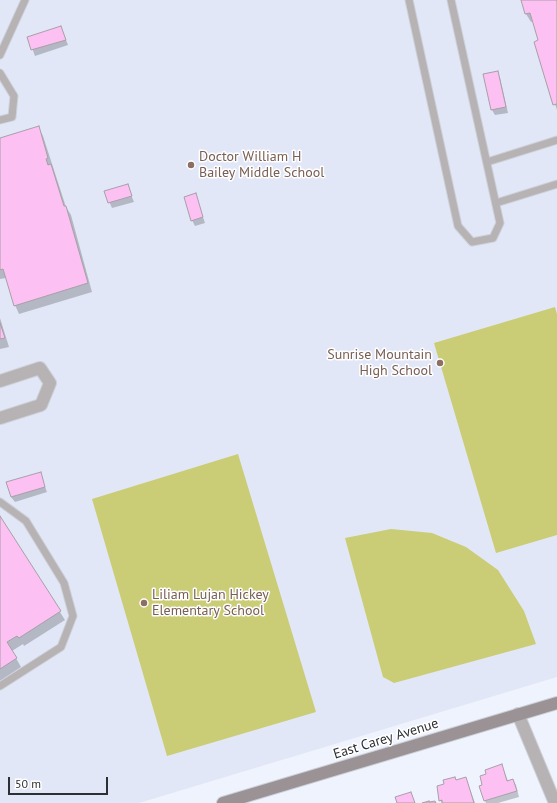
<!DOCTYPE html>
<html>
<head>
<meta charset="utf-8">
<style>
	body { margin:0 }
	#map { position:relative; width:557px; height:803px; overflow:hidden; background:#eff3fd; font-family:"PT Sans",sans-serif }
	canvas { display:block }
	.scale { position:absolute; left:8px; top:777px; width:100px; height:18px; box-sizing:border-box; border:2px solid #2d2f32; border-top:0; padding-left:5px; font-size:12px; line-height:14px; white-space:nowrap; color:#2d2f32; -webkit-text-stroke:3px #fff; paint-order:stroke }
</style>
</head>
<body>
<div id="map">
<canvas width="557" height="803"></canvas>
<div class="scale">50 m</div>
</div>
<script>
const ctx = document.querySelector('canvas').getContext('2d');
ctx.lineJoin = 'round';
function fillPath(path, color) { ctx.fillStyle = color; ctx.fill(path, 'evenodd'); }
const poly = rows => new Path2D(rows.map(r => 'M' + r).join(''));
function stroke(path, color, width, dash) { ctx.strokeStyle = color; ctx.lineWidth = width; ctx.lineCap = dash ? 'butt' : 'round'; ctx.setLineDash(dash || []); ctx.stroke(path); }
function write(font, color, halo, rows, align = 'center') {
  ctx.font = font + ' "PT Sans",sans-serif'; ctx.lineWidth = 3; ctx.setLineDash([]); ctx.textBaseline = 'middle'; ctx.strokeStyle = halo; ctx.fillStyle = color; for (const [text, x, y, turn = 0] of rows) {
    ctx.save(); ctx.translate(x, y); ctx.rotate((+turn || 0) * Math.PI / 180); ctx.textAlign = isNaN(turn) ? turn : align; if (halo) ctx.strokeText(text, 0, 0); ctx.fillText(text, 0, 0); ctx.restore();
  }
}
fillPath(poly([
	[0,0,557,0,557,677,139,803,0,803]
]), '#e1e7f7');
fillPath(poly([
	[555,307,557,314,557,535,496,553,434,343],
	[238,454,316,712,167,756,92,499],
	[391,529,432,533,466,547,498,570,524,611,536,644,394,683,383,677,345,538]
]), '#cacd75');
fillPath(poly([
	[522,0,557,0,557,110,535,42,539,41,533,21,531,22,526,14],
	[61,27,68,45,35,56,28,37],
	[497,72,500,78,508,113,495,115,492,110,484,75],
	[38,127,43,136,66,207,71,215,92,292,19,314,15,305,6,278,0,279,0,139],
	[127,185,134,202,112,208,105,192],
	[195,194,205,223,195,226,192,220],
	[0,318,9,347,0,349],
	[40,473,47,492,15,502,11,497],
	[0,518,65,620,24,646,23,644,12,651,21,667,0,681],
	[502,766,508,781,513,780,516,785,519,797,498,803,486,803,485,801],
	[466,778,475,803,442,803,440,800,456,781]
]), '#0003');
const building = poly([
	[521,0,557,0,557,104,553,105,534,42,538,40,530,13,525,14,521,0],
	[61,26,66,40,31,50,27,37,61,26],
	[498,71,506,107,491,110,483,74,498,71],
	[39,126,48,158,46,159,48,165,51,164,64,206,66,206,88,283,14,306,3,269,0,270,0,138,39,126],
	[128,184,132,196,108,203,104,191,128,184],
	[196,193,203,217,191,221,184,197,196,193],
	[0,323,5,338,0,339,0,323],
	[41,472,45,487,11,497,6,482,41,472],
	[0,516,61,611,19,638,17,636,7,642,17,658,0,669,0,516],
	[502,764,507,781,513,779,517,791,484,801,479,786,482,785,480,776,486,774,485,770,502,764],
	[455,777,456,780,466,777,474,803,442,803,442,800,439,801,437,786,444,784,443,780,455,777],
	[411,792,415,803,397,803,395,797,411,792],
	[429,801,429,802,435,801,436,803,422,803,429,801]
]);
fillPath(building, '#fcc0f2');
stroke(building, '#a8a0a7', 1);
const lane = poly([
	[409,0,458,226,472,242,493,238,500,223,451,0],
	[0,55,25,0],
	[0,73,14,96,12,117,0,120],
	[487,162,557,140],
	[496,203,557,184],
	[0,502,26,521,64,583,73,616,61,647,0,686]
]);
const street = poly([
	[0,381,40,368,50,383,41,405,0,418],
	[518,714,555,803]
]);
const secondary = poly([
	[223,803,557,703]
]);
stroke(lane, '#ccd0d8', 9);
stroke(street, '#ccd0d8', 14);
stroke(secondary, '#ccd0d8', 14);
stroke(lane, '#b7b2b3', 7);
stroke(street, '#b7b2b3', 12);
stroke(secondary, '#9a9294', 12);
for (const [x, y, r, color] of [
	[191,165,4,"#8d6e63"],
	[440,363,4,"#8d6e63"],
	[144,603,4,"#8d6e63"]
]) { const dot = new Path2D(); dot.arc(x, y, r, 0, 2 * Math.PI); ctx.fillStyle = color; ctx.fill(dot); stroke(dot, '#fff', 1.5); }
write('14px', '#785e54', '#fff', [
	["Doctor William H",199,157],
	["Bailey Middle School",199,173],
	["Sunrise Mountain",432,355,"right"],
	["High School",432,371,"right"],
	["Liliam Lujan Hickey",152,595],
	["Elementary School",152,611]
], 'left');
write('14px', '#2d2f32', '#fff', [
	["East Carey Avenue",386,739,-17]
]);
</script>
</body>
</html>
